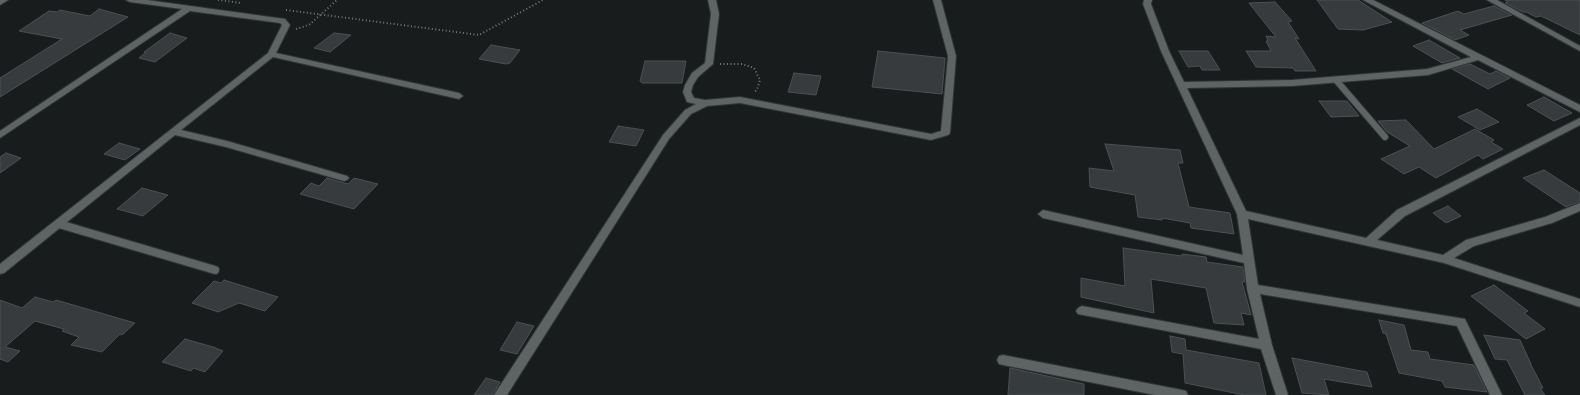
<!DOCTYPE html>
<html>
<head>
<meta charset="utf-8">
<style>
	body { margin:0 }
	canvas { display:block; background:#181c1d }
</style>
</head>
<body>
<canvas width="1580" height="395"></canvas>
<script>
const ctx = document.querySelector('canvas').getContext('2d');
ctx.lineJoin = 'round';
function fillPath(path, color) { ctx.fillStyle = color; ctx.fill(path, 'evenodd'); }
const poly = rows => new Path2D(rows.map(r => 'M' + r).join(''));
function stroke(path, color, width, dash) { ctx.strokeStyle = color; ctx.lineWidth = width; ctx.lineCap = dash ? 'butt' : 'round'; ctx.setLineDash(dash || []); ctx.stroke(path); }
const building = poly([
	[1317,0,1358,0,1392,22,1363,30,1338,29,1317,0],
	[1505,0,1580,0,1580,35,1541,16,1536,17,1526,12,1523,12,1505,3,1508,2,1505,0],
	[1275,2,1292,21,1288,22,1299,39,1295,38,1316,71,1295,71,1293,68,1256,67,1246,51,1271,51,1266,41,1268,41,1266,36,1276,37,1249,3,1275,2],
	[1494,6,1512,15,1460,30,1469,35,1455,40,1422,23,1458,11,1464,14,1494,6],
	[99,9,128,17,0,97,0,78,62,39,19,31,49,11,57,12,60,10,90,16,99,9],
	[170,33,187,38,155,62,139,58,146,52,144,52,170,33],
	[334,33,351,35,330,52,314,48,334,33],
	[1429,40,1460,58,1442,63,1413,46,1429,40],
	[491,45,520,50,510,63,506,64,479,59,491,45],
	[878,51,945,58,942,94,872,87,878,51],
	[1179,51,1208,51,1220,70,1202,70,1200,66,1188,67,1179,51],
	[645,61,686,61,682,83,642,83,640,81,645,61],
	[1470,64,1490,74,1496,71,1510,78,1488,89,1452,69,1470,64],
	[794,73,821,76,816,95,788,92,794,73],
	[1544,97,1572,113,1554,121,1527,105,1544,97],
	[1319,101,1347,101,1359,116,1331,117,1319,101],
	[1477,109,1499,122,1480,130,1458,117,1477,109],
	[1406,120,1434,149,1475,129,1494,140,1491,142,1503,149,1483,159,1478,155,1436,178,1419,167,1404,174,1381,159,1410,146,1387,132,1378,121,1406,120],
	[618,126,644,130,636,146,609,142,618,126],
	[119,143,140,149,125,160,104,154,119,143],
	[1105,144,1180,150,1183,163,1178,163,1189,207,1230,213,1234,234,1191,228,1190,223,1162,218,1162,220,1138,217,1135,195,1090,187,1089,168,1114,171,1105,144],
	[6,153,21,158,0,173,0,157,6,153],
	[1544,170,1580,193,1580,202,1566,207,1523,178,1544,170],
	[327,178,348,184,354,178,378,184,354,209,300,194,311,183,319,186,327,178],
	[142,188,168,195,143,216,117,209,142,188],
	[1448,206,1461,216,1446,223,1433,213,1448,206],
	[1123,248,1182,256,1182,254,1206,257,1207,262,1243,267,1245,282,1242,282,1251,315,1241,313,1244,325,1214,323,1206,288,1151,279,1154,313,1081,297,1081,278,1125,286,1123,248],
	[224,280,278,297,265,311,239,303,218,312,192,303,214,281,221,283,224,280],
	[1494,285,1528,311,1524,313,1545,329,1526,339,1471,296,1494,285],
	[35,297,53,302,56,300,135,323,122,335,120,334,102,352,71,345,79,337,62,331,64,329,35,321,5,347,20,351,8,362,0,359,0,300,22,308,35,297],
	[1379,320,1404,325,1411,350,1428,352,1430,359,1474,365,1487,392,1445,387,1442,381,1399,373,1386,334,1383,333,1379,320],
	[517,322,534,326,517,354,500,350,517,322],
	[1484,335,1520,340,1531,364,1530,363,1543,388,1540,388,1545,395,1525,395,1507,360,1495,359,1484,335],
	[1170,336,1185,339,1186,350,1259,363,1266,395,1244,395,1185,383,1183,354,1172,352,1170,336],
	[185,339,213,347,223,351,205,372,193,368,191,371,162,362,185,339],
	[1292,358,1367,372,1372,387,1324,379,1329,395,1302,393,1292,358],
	[1010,368,1084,384,1084,395,1008,395,1010,368],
	[486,378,500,382,493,395,474,395,486,378]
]);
fillPath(building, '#373b3d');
stroke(building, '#4b5052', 1);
const serviceFar1 = poly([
	[1336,80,1385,137]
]);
const service = poly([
	[59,224,215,270]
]);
const minor = poly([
	[0,0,8,0,0,5,0,0],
	[126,0,147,0,285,19,290,25,276,53,459,93,463,96,459,99,273,57,181,130,227,141,347,176,349,178,347,180,344,181,226,147,175,135,4,273,0,274,0,264,268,53,282,25,280,23,190,11,0,138,0,131,182,9,130,2,126,0],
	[708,0,716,0,719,14,713,64,698,77,693,85,691,92,694,98,705,100,740,97,931,134,941,131,948,56,933,0,941,0,956,56,950,133,948,135,931,140,740,103,707,106,691,114,669,139,507,395,494,395,663,135,685,110,696,104,687,102,683,92,685,85,692,73,705,63,711,14,708,0],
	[1144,0,1152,0,1151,4,1169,51,1184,82,1292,80,1427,69,1471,57,1363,0,1373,0,1580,105,1580,112,1478,60,1428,75,1292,86,1187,88,1246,211,1366,238,1397,210,1580,118,1580,125,1405,216,1377,240,1443,255,1466,240,1545,217,1580,203,1580,211,1552,223,1474,246,1454,258,1580,299,1580,307,1444,263,1248,219,1258,285,1465,319,1502,395,1490,395,1457,326,1260,294,1272,345,1288,395,1276,395,1261,349,1078,314,1076,311,1078,308,1082,306,1259,339,1247,289,1244,263,1043,218,1038,214,1043,210,1243,255,1237,214,1161,51,1143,4,1144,0],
	[1003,355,1182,390,1186,391,1188,395,1155,395,1003,365,999,364,997,360,999,356,1003,355]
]);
const tertiary = poly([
	[1487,0,1497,0,1580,46,1580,51,1487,0]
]);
stroke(serviceFar1, '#323535', 8);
stroke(service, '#323535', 10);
stroke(minor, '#323535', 2);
stroke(tertiary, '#323535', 2);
stroke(poly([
	[218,0,241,3],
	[286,10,479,35,543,0],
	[296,29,309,25,337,0],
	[720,64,742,64,754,68,760,80,757,90,754,92]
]), '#737677', 2, [1, 2.5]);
stroke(serviceFar1, '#5e6364', 6);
stroke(service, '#5e6364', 8);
fillPath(minor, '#5e6364');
fillPath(tertiary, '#5e6364');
</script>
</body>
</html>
